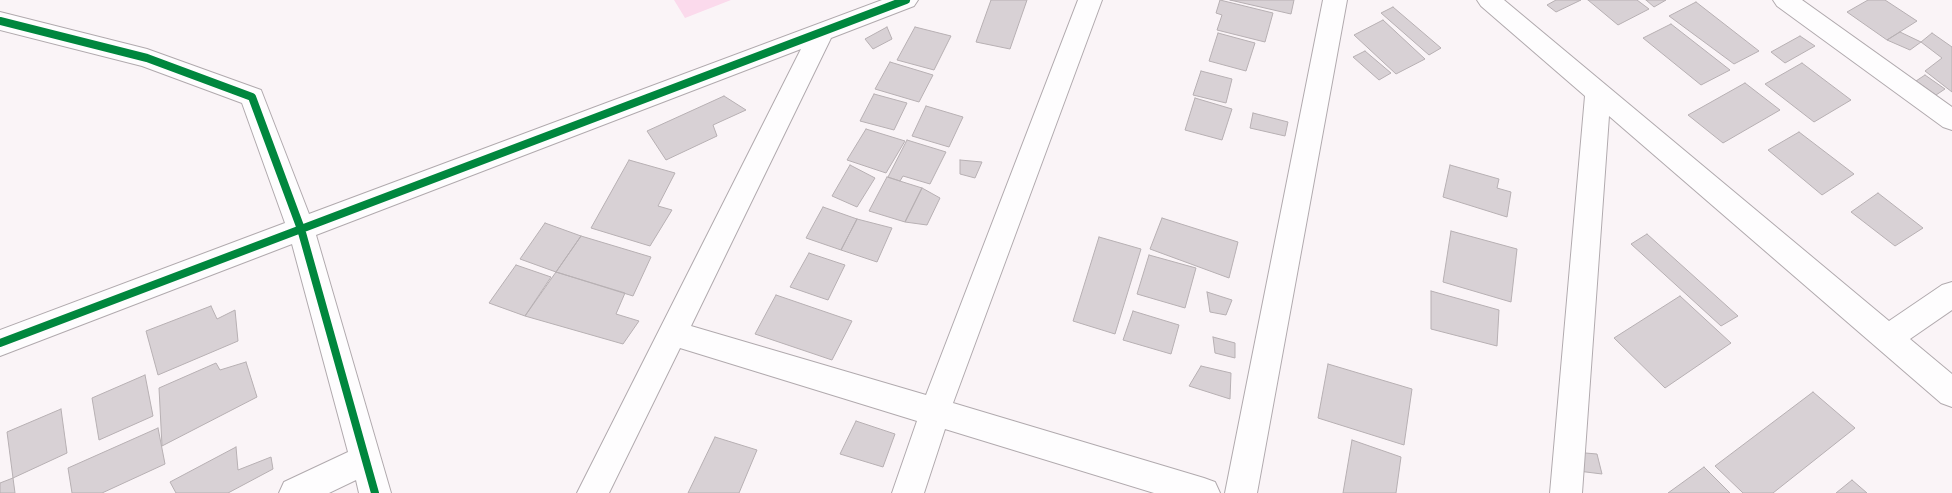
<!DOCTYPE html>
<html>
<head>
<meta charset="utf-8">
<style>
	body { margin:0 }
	canvas { display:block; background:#faf4f7 }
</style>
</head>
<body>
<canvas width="1952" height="493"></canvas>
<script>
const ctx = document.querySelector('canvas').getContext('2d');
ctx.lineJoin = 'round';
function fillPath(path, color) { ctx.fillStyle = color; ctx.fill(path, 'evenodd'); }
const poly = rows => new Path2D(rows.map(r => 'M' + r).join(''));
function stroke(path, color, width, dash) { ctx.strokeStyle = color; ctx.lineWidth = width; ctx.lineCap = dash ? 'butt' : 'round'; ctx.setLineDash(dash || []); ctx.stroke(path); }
fillPath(poly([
	[674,0,731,0,685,18]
]), '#fbdaec');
const building = poly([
	[991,0,1027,0,1010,49,976,42,991,0],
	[1220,0,1273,13,1265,42,1217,30,1222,15,1216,13,1220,0],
	[1230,0,1294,0,1291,14,1230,0],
	[1556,0,1581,0,1556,12,1547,5,1556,0],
	[1588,0,1637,0,1649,9,1618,25,1588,0],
	[1646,0,1666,0,1654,7,1646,0],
	[1868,0,1885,0,1917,21,1887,40,1847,12,1868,0],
	[1696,2,1759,51,1734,64,1669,16,1696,2],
	[1393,7,1441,48,1429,55,1381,13,1393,7],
	[1383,20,1425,59,1396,74,1354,35,1383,20],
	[1671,24,1730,70,1701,85,1643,38,1671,24],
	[887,27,892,39,873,49,865,39,887,27],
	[915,27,951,36,934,70,897,60,915,27],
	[1900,32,1921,42,1910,50,1887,40,1900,32],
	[1218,33,1255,43,1246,71,1209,61,1218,33],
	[1932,33,1952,47,1952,92,1925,71,1942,58,1921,42,1932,33],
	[1800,36,1815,46,1785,63,1771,52,1800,36],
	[1365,51,1391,73,1379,80,1353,57,1365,51],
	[890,62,933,75,919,102,875,89,890,62],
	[1802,63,1851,100,1814,122,1765,84,1802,63],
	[1201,71,1232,79,1226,103,1193,95,1201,71],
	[1925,75,1945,89,1936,95,1916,81,1925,75],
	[1745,83,1780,110,1723,143,1688,115,1745,83],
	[874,94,907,103,894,130,860,121,874,94],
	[724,96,746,110,713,125,717,136,666,160,647,131,724,96],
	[1195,98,1232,109,1222,140,1185,130,1195,98],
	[926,106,963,117,949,147,912,136,926,106],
	[1253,113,1288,122,1285,136,1250,128,1253,113],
	[866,129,905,141,886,173,847,160,866,129],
	[1799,132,1854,174,1822,195,1768,150,1799,132],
	[907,140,946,152,930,184,903,176,900,181,888,177,907,140],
	[629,160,675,173,658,206,672,210,650,246,591,228,629,160],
	[960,160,982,162,975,178,960,174,960,160],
	[850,165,875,178,857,207,832,196,850,165],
	[1450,165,1499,179,1497,188,1511,192,1507,217,1443,197,1450,165],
	[887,177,922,188,905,222,869,211,887,177],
	[922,188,940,198,927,225,905,222,922,188],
	[1878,193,1923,228,1895,246,1851,212,1878,193],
	[823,207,857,219,841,250,806,238,823,207],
	[1162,218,1238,242,1229,278,1150,249,1162,218],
	[857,219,892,228,877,262,841,250,857,219],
	[545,223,581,236,556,272,520,259,545,223],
	[1451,231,1517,249,1511,302,1443,282,1451,231],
	[1647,234,1738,316,1721,326,1631,244,1647,234],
	[581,236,651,257,633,296,556,272,581,236],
	[1099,237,1141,249,1115,334,1073,321,1099,237],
	[809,253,845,265,828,300,790,287,809,253],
	[1149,255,1196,268,1185,308,1137,294,1149,255],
	[516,265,551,277,525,316,489,303,516,265],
	[556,272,625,293,616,314,639,321,623,344,525,316,556,272],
	[1431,291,1499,310,1497,346,1431,329,1431,291],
	[1207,292,1232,300,1226,315,1210,312,1207,292],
	[776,295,852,321,832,360,755,334,776,295],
	[1680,296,1731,343,1665,388,1614,338,1680,296],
	[211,306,217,319,235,310,238,341,158,375,146,331,211,306],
	[1133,311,1179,325,1171,354,1123,340,1133,311],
	[1213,337,1235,343,1235,358,1215,353,1213,337],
	[246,362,257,397,162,446,159,388,216,363,220,370,246,362],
	[1328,364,1412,389,1404,445,1318,418,1328,364],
	[1201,366,1231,373,1230,399,1189,386,1201,366],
	[145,375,153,416,99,440,92,398,145,375],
	[1813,392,1855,428,1773,493,1743,493,1715,466,1813,392],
	[61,409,67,453,13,478,7,432,61,409],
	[856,421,895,434,883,467,840,454,856,421],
	[158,428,165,464,102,493,72,493,68,468,158,428],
	[715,437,757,450,739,493,688,493,715,437],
	[1352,440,1401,457,1396,493,1343,493,1352,440],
	[236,447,238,470,271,457,273,469,228,493,176,493,170,482,236,447],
	[1574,452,1597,454,1602,474,1578,471,1574,452],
	[1704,467,1730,493,1668,493,1704,467],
	[13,478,15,493,0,493,0,483,13,478],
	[1852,480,1867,493,1836,493,1852,480]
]);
fillPath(building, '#d8d1d5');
stroke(building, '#b7b0b3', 1);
const minor = poly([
	[882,0,918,0,914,6,831,38,691,326,926,395,1078,0,1102,0,953,403,1204,478,1215,482,1220,493,1154,493,945,429,924,493,892,493,917,421,680,348,609,493,577,493,801,49,316,235,391,493,359,493,356,480,329,493,279,493,284,482,348,452,292,244,0,356,0,330,285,223,242,103,142,66,0,30,0,12,147,49,261,90,309,214,882,0],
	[1323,0,1347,0,1257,493,1225,493,1323,0],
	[1477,0,1504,0,1889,321,1942,285,1952,282,1952,310,1910,339,1952,374,1952,407,1941,403,1609,116,1582,493,1550,493,1585,96,1481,6,1477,0],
	[1773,0,1802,0,1952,107,1952,130,1943,127,1777,6,1773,0]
]);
stroke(minor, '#b1aaae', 2);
fillPath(minor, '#fefdfe');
stroke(poly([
	[0,21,147,58,252,97,301,229,375,493],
	[0,343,906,0]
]), '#00873e', 8);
</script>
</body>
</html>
